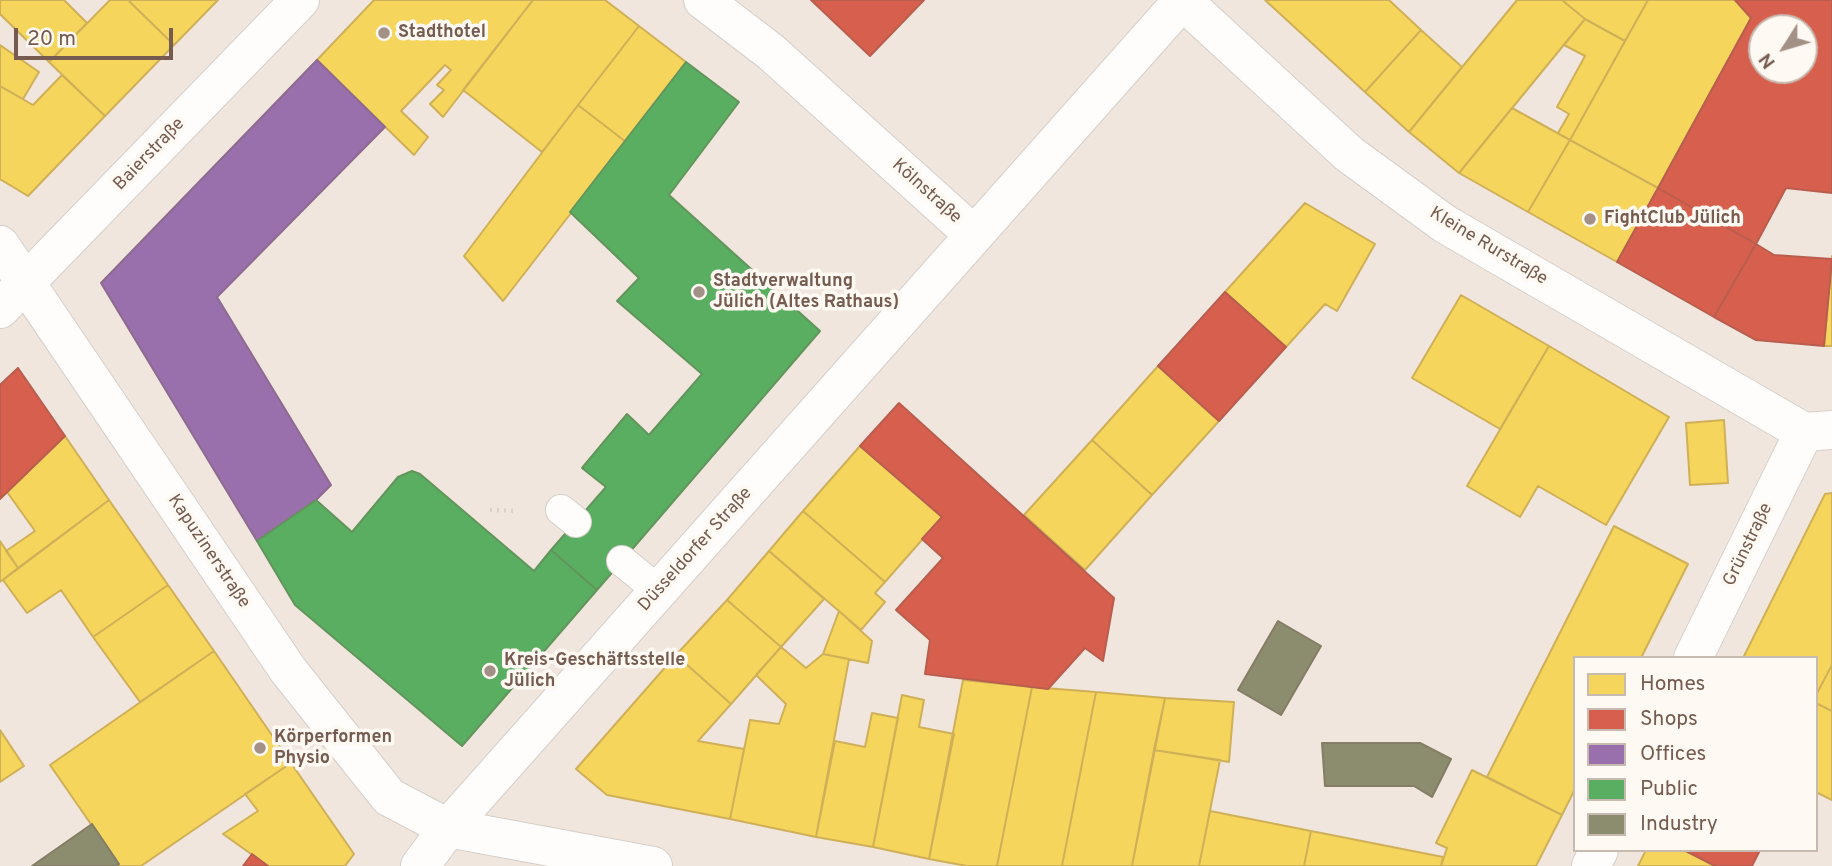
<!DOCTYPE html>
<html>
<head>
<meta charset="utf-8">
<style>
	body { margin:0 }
	#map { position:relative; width:1832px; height:866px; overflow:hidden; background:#f8f3ee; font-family:Overpass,sans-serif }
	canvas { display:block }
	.legend { position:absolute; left:1573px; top:656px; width:245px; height:196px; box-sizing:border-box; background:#fef9f2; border:2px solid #c7bab1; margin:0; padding:9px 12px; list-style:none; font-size:21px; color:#755b50 }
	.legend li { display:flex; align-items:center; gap:14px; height:35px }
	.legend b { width:35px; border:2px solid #c7bab1 }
	.north { position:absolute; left:1748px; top:14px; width:70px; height:70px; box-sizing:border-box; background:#fef9f2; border:2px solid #c7bab1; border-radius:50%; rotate:233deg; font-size:19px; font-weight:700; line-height:28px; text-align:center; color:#755b50 }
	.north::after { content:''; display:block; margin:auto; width:24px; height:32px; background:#a39087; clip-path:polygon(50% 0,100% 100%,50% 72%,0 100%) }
	.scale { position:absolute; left:14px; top:28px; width:159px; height:32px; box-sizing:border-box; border:4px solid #755b50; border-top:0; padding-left:9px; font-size:21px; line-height:24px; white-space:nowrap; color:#755b50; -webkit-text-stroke:5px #fef9f2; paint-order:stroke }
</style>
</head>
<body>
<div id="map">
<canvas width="1832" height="866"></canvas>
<ul class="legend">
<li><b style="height:19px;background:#f6d55c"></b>Homes</li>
<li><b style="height:19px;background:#d6604d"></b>Shops</li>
<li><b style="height:19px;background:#9970ab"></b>Offices</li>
<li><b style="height:19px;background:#5aae61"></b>Public</li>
<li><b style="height:19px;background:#8c8c6e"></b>Industry</li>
</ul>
<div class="north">N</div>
<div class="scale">20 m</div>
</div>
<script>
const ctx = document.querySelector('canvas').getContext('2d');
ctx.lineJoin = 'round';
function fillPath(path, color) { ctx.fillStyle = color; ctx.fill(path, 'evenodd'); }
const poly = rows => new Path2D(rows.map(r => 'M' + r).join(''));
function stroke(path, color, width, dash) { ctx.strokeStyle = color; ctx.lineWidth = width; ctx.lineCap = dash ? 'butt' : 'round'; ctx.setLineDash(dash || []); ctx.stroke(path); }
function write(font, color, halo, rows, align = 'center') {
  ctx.font = font + ' Overpass,sans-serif'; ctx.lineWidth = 7; ctx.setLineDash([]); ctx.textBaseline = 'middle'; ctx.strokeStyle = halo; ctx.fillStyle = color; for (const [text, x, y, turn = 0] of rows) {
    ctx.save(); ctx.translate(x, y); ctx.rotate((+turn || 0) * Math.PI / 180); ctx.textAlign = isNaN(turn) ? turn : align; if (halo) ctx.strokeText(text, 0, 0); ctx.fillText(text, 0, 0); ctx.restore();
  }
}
fillPath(poly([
	[0,0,1832,0,1832,866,0,866],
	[1762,28,1804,28,1804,70,1762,70],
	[1575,658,1816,658,1816,850,1575,850]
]), '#f0e6dd');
const homes = poly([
	[0,0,64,0,87,23,49,62,0,14,0,0],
	[110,0,128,0,174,45,105,116,49,62,110,0],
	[128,0,218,0,174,45,128,0],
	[374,0,533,0,443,117,430,104,444,90,437,85,451,70,445,65,401,111,428,137,414,155,317,60,374,0],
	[533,0,605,0,639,26,542,152,463,90,533,0],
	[1265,0,1389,0,1421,30,1365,92,1265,0],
	[1517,0,1562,0,1585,19,1459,173,1409,132,1517,0],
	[1562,0,1648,0,1625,41,1585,19,1562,0],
	[1648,0,1735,0,1751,18,1658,188,1570,140,1648,0],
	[1585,19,1625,41,1570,140,1558,133,1569,114,1557,107,1585,56,1564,45,1585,19],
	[639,26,686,62,626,142,578,105,639,26],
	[1421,30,1462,67,1409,132,1365,92,1421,30],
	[0,45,39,72,23,99,0,86,0,45],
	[62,75,105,116,28,196,0,179,0,86,33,105,62,75],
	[578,105,626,142,503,301,464,256,578,105],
	[1512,108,1570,140,1528,212,1459,173,1512,108],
	[1570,140,1658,188,1617,262,1528,212,1570,140],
	[1305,203,1375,244,1337,311,1325,304,1286,347,1225,292,1305,203],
	[1832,256,1832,346,1824,346,1832,256],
	[1461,295,1549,346,1500,429,1412,378,1461,295],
	[1549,346,1669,417,1606,525,1538,486,1520,517,1467,486,1549,346],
	[1158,366,1219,421,1152,495,1092,440,1158,366],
	[1724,420,1728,483,1690,485,1686,423,1724,420],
	[65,436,109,500,18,568,6,551,35,531,7,492,65,436],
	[1092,440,1152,495,1085,570,1024,515,1092,440],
	[860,446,942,517,885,582,803,511,860,446],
	[1832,493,1832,665,1816,695,1816,658,1743,658,1825,494,1832,493],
	[109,500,168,585,93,637,61,590,27,613,3,580,109,500],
	[803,511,885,582,875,593,885,602,861,630,769,551,803,511],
	[1614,526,1688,564,1641,658,1575,658,1575,789,1562,815,1487,777,1614,526],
	[0,541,18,568,0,582,0,541],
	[769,551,824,599,781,647,727,600,769,551],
	[168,585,214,651,140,702,93,637,168,585],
	[727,600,781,647,731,704,676,655,727,600],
	[839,611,872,641,868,663,823,654,839,611],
	[781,647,806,668,823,654,849,659,816,837,730,819,750,720,779,724,786,704,756,675,781,647],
	[214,651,291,763,141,866,120,866,50,765,214,651],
	[676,655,731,704,698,741,744,749,730,819,607,795,576,769,676,655],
	[1832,665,1832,711,1816,703,1816,695,1832,665],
	[963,680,1032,687,997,866,967,866,929,859,963,680],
	[1032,687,1096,692,1062,866,997,866,1032,687],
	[1096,692,1165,698,1132,866,1062,866,1096,692],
	[902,695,924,700,919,727,954,734,929,859,873,847,902,695],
	[1165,698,1234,702,1229,762,1154,750,1165,698],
	[1816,703,1832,711,1832,800,1816,792,1816,703],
	[872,713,898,718,873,847,816,837,835,741,865,747,872,713],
	[0,730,24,766,0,782,0,730],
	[1154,750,1220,760,1199,866,1132,866,1154,750],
	[291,763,354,854,345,866,268,866,223,834,258,811,245,794,291,763],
	[1472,770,1562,815,1536,866,1441,866,1447,848,1436,843,1472,770],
	[1210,811,1311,831,1304,866,1199,866,1210,811],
	[1311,831,1443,857,1441,866,1304,866,1311,831],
	[1646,850,1684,850,1715,866,1638,866,1646,850]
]);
fillPath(homes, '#f6d55c');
stroke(homes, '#cfb058', 2);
const shops = poly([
	[811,0,924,0,870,56,811,0],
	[1735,0,1832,0,1832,193,1786,188,1756,244,1658,188,1751,18,1735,0],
	[1762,28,1804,28,1804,70,1762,70,1762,28],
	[1658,188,1756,244,1714,317,1617,262,1658,188],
	[1756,244,1774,255,1832,259,1824,346,1756,340,1714,317,1756,244],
	[1225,292,1286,347,1219,421,1158,366,1225,292],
	[18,368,65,436,0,499,0,385,18,368],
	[899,403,1114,598,1103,661,1085,648,1048,689,925,674,930,640,896,610,943,558,922,539,942,517,860,446,899,403],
	[1684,850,1760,850,1752,866,1715,866,1684,850],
	[252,854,268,866,243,866,252,854]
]);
fillPath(shops, '#d6604d');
stroke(shops, '#b95e4e', 2);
const offices = poly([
	[317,60,385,127,217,297,331,485,316,500,257,541,101,283,317,60]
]);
fillPath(offices, '#9970ab');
stroke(offices, '#8e6a90', 2);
const public = poly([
	[686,62,739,102,669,195,820,331,597,590,551,550,606,487,582,468,627,414,649,435,702,374,617,301,639,278,570,212,686,62],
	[412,471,420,474,534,571,551,550,597,590,462,746,295,605,257,541,316,500,352,532,398,477,412,471]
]);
fillPath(public, '#5aae61');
stroke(public, '#62955c', 2);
const industry = poly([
	[1278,621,1321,646,1281,715,1238,690,1278,621],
	[1322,743,1420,743,1451,759,1432,797,1414,786,1325,786,1322,743],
	[92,824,119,864,117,866,32,866,92,824]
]);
fillPath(industry, '#8c8c6e');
stroke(industry, '#857d65', 2);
const lane = poly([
	[561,510,576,522],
	[622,561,659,591]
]);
const street = poly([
	[703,0,771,52,974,235],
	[1182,0,1349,154,1445,224,1804,432,1832,430],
	[0,245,288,670,389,797,448,828,653,866],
	[0,309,300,0],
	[1693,658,1804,432],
	[420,866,448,828,1183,0],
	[1591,866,1599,850]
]);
stroke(lane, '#d5cfca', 32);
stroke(street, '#d5cfca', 40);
stroke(poly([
	[490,510,518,511]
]), '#d8d1cd', 4.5, [2, 5]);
stroke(lane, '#fefdfc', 30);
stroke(street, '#fefdfc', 38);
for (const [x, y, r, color] of [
	[384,33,7,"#a39087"],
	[1590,219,7,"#a39087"],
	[699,292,7,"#a39087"],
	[490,671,7,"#a39087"],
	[260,748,7,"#a39087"]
]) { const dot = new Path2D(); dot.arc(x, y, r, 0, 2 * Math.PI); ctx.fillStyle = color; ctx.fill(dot); stroke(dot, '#fef9f2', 2.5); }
write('bold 18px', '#755b50', '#fef9f2', [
	["Stadthotel",398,33],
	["FightClub Jülich",1604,219],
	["Stadtverwaltung",713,282],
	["Jülich (Altes Rathaus)",713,303],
	["Kreis-Geschäftsstelle",504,661],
	["Jülich",504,682],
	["Körperformen",274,738],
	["Physio",274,759]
], 'left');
write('18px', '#755b50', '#fef9f2', [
	["Baierstraße",150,155,-46],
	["Kölnstraße",926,192,42],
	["Kleine Rurstraße",1488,247,31],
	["Grünstraße",1749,545,-64],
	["Düsseldorfer Straße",696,550,-48],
	["Kapuzinerstraße",208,552,56]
]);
</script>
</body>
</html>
